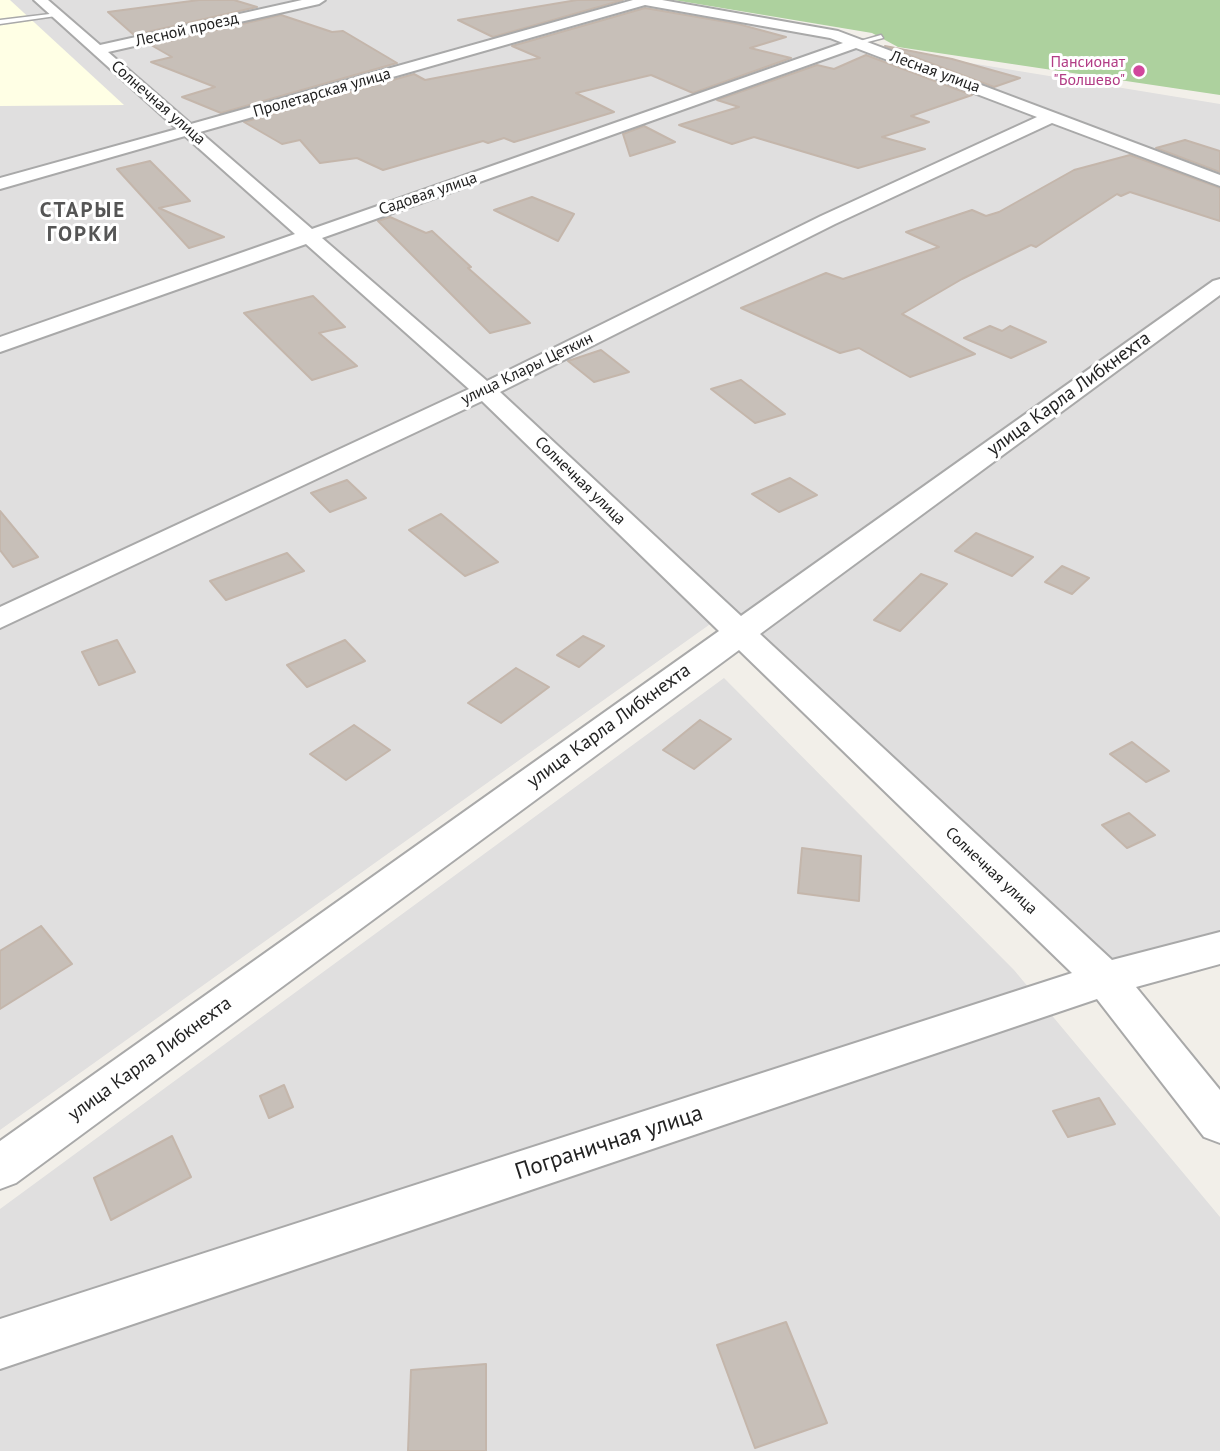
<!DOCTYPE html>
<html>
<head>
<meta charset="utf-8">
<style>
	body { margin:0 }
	canvas { display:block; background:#f2efe9 }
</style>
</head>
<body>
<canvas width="1220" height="1451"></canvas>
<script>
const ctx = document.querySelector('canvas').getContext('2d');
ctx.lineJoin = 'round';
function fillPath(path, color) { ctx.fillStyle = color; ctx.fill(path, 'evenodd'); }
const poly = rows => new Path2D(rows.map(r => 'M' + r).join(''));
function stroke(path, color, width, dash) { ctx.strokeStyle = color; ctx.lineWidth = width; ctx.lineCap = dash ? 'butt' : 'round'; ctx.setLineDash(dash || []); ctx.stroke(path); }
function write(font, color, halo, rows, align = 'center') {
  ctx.font = font + ' "PT Sans",sans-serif'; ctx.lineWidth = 6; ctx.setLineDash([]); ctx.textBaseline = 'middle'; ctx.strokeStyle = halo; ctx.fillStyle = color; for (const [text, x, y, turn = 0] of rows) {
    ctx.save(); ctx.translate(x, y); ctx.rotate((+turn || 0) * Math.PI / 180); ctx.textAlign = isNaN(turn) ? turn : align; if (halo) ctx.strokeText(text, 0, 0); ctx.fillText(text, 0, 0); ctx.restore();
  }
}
fillPath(poly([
	[0,0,611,0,822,37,859,48,915,54,1220,104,1220,945,1119,975,730,610,0,1130],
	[724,678,1014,970,1220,1217,1220,1451,0,1451,0,1209]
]), '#e0dfdf');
fillPath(poly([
	[0,0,10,0,124,105,0,106]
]), '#ffffe5');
fillPath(poly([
	[674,0,1220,0,1220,95,898,47,872,33]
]), '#add19e');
const building = poly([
	[199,0,234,0,257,7,134,35,108,12,199,0],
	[577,0,623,0,493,37,458,20,577,0],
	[645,8,738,24,786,37,750,48,791,58,693,93,651,75,576,93,614,112,514,142,504,138,488,143,483,141,383,170,357,158,320,163,300,140,282,144,244,122,414,74,425,80,540,58,512,46,645,8],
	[281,15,332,32,343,31,397,63,221,113,182,97,215,87,151,62,172,57,151,45,281,15],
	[885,46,952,59,1020,78,994,87,885,46],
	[866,55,972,95,911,116,929,122,882,137,925,149,858,168,754,137,732,144,679,125,739,107,717,100,817,65,834,69,866,55],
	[644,126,675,142,630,156,623,134,644,126],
	[1185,140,1220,151,1220,172,1156,148,1185,140],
	[1130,155,1220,188,1220,221,1130,192,1121,196,1117,194,1036,247,1031,245,962,279,902,314,975,354,910,377,859,348,840,353,741,308,826,273,843,279,939,247,906,232,972,210,986,216,999,212,1074,170,1130,155],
	[150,161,190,201,159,208,224,237,189,248,117,169,150,161],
	[532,197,574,214,558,241,494,210,532,197],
	[390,217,426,233,432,231,471,267,468,268,530,323,490,333,378,221,390,217],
	[313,296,345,327,319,333,357,366,312,380,244,313,313,296],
	[990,326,1002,331,1010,326,1046,342,1011,358,964,338,990,326],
	[601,350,629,372,594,382,568,361,601,350],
	[741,380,785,414,755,423,711,389,741,380],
	[790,478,817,495,779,512,752,494,790,478],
	[347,480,366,498,330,512,311,493,347,480],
	[0,511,38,557,13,567,0,550,0,511],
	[441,514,498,562,465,576,409,530,441,514],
	[976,533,1033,557,1012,576,955,551,976,533],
	[287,553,304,571,226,600,210,581,287,553],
	[1062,566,1089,578,1072,594,1045,582,1062,566],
	[921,574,947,584,900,631,874,620,921,574],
	[583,636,604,646,579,667,557,655,583,636],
	[117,640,135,672,99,685,82,652,117,640],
	[345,640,365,661,307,687,287,665,345,640],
	[516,668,549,687,501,723,468,703,516,668],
	[700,720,731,739,694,769,663,750,700,720],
	[354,725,390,750,346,780,310,754,354,725],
	[1132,742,1169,771,1146,782,1110,754,1132,742],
	[1129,813,1155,835,1127,848,1102,825,1129,813],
	[802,848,861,856,859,901,798,893,802,848],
	[41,926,72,964,0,1009,0,951,41,926],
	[284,1085,293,1107,269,1118,260,1096,284,1085],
	[1099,1098,1115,1124,1068,1137,1053,1111,1099,1098],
	[172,1136,191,1177,111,1220,94,1178,172,1136],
	[786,1322,827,1423,755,1448,717,1345,786,1322],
	[486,1364,486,1451,408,1451,411,1370,486,1364]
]);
fillPath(building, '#c7bfb8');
stroke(building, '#c4b6ab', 2);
const lane = poly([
	[58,13,56,16,0,24,0,20,58,13],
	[881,35,883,38,856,45,853,43,881,35]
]);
const street = poly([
	[34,0,48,0,100,45,302,0,325,0,319,4,108,52,191,124,633,0,662,0,838,31,1220,175,1220,186,1052,123,835,224,500,392,741,616,1213,281,1220,279,1220,295,760,634,1112,960,1220,932,1220,964,1136,987,1220,1090,1220,1143,1204,1137,1097,999,0,1369,0,1319,1072,973,739,650,16,1183,0,1189,0,1141,719,631,482,401,0,628,0,607,469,389,306,244,0,352,0,337,295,234,185,136,0,189,0,178,177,129,34,0],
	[645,5,830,38,843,43,312,229,200,132,645,5],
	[856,48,1037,117,821,216,487,381,322,238,856,48]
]);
stroke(lane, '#a9a9a9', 3);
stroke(street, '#a9a9a9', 4);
fillPath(lane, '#fff');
fillPath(street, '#fff');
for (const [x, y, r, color] of [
	[1139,71,7,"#d1479c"]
]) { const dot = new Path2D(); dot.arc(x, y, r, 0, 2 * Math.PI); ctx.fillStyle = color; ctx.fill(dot); stroke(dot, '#fff', 2.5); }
write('16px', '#222', '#fff', [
	["Лесной проезд",187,30,-13],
	["Лесная улица",935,72,20],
	["Пролетарская улица",322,93,-16],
	["Солнечная улица",158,103,41],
	["Садовая улица",428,194,-19],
	["улица Клары Цеткин",527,369,-26],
	["Солнечная улица",580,481,44],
	["Солнечная улица",991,871,43]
]);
write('16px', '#b23c85', '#fff', [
	["Пансионат",1125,62],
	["\"Болшево\"",1125,80]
], 'right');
write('19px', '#222', '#fff', [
	["улица Карла Либкнехта",1069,394,-36],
	["улица Карла Либкнехта",609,726,-36],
	["улица Карла Либкнехта",150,1059,-36]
]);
ctx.letterSpacing = '2px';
write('bold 21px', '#555', '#fff', [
	["СТАРЫЕ",83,211],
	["ГОРКИ",83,235]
]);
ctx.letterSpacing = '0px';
write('23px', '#222', '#fff', [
	["Пограничная улица",609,1143,-18]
]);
</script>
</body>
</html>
